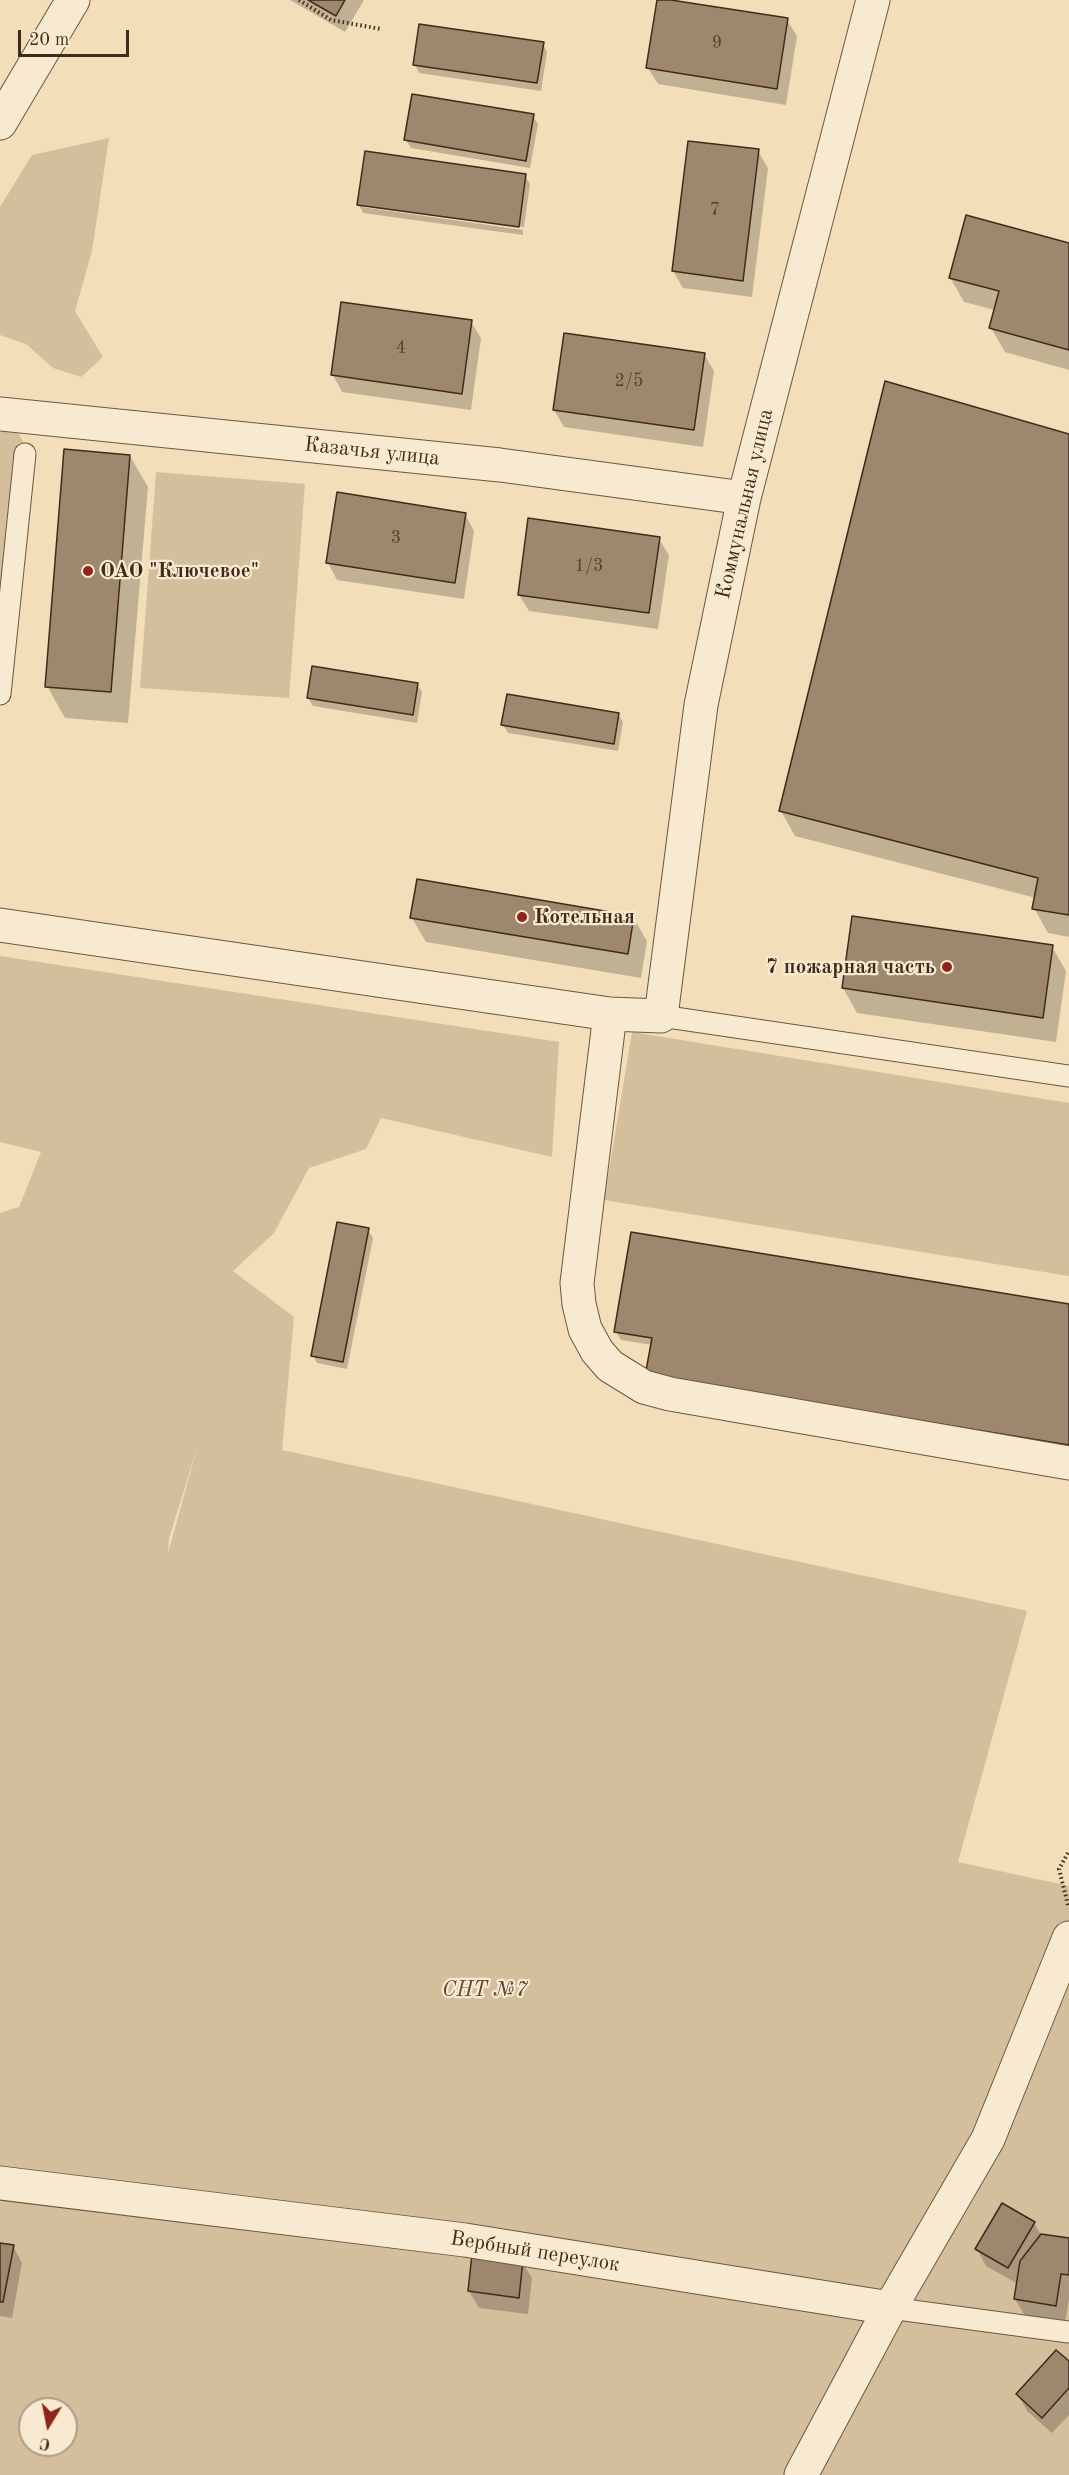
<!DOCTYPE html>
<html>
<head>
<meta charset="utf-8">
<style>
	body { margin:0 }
	#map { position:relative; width:1069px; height:2475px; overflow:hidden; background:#f2deb8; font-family:"Old Standard TT",serif }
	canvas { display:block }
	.north { position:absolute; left:18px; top:2397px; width:60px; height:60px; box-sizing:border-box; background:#f7ead1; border:2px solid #ae9d89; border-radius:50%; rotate:190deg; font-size:16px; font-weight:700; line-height:24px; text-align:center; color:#41291c }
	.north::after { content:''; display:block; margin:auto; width:21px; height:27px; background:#8f2418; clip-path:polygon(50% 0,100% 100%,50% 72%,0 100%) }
	.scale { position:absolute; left:18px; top:30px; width:111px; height:27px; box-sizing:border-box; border:3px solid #41291c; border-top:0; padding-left:8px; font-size:18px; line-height:21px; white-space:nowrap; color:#41291c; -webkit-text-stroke:4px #f7ead1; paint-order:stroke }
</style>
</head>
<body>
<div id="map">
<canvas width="1069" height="2475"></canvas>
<div class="north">С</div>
<div class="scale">20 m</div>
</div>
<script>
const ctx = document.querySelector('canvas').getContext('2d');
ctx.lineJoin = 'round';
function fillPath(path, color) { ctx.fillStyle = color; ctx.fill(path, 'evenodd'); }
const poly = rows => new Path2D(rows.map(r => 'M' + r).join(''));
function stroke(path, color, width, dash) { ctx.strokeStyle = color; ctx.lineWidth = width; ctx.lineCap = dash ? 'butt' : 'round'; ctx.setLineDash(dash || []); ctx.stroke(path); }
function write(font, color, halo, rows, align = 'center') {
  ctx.font = font + ' "Old Standard TT",serif'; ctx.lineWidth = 4.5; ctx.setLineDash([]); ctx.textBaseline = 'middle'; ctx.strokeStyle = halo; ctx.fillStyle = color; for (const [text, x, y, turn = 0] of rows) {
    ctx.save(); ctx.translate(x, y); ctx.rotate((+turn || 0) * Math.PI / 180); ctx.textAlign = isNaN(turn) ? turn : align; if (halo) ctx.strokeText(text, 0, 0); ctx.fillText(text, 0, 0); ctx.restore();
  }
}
fillPath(poly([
	[109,138,92,251,75,311,103,357,81,377,53,368,26,344,0,335,0,207,32,155],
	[0,419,16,429,24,443,25,454,0,686],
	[156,472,305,484,289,698,140,688],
	[0,956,559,1042,552,1157,381,1118,366,1149,309,1168,274,1233,233,1271,294,1317,282,1450,1027,1611,958,1862,1069,1886,1069,2475,0,2475,0,1213,19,1207,41,1152,0,1142],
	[196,1451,196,1452,168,1553,169,1539],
	[30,2409,66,2409,66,2445,30,2445],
	[632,1032,1069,1103,1069,1276,604,1200]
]), '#d4bf9d');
fillPath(poly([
	[290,0,364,0,345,32],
	[659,0,787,20,797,36,786,105,658,84,648,68],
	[543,44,547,52,541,91,419,73,415,65],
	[533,116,538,124,530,168,411,148,406,140],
	[758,151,768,168,752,297,683,288,673,271],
	[525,176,530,184,524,227,362,204,362,207,523,230,523,235,363,213,359,205],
	[1069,245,1069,370,1005,352,991,328,995,310,964,302,950,277],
	[471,322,481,338,471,410,342,392,333,375],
	[704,354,714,371,703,447,564,427,554,410],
	[1069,435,1069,937,1048,933,1034,908,1036,898,795,836,781,811],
	[130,456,148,487,128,723,65,718,47,686],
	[465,514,474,531,464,599,337,580,328,563],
	[659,539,669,555,658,629,529,611,519,595],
	[417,684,422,692,417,723,313,706,308,698],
	[618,714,623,722,618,751,508,733,503,725],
	[633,917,647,941,641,978,426,942,412,918],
	[853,917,1052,947,1066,971,1056,1042,857,1013,843,988],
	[368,1230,373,1238,347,1369,317,1363,313,1355],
	[1069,1305,1069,1452,652,1384,652,1345,621,1340,616,1332],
	[1034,2223,1041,2235,1069,2240,1069,2299,1065,2322,1025,2316,1015,2299,1018,2284,986,2266,977,2249],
	[0,2244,13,2246,22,2263,12,2318,0,2316],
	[522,2262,532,2278,528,2314,479,2308,469,2291],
	[1069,2363,1069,2415,1052,2433,1027,2411,1018,2394]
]), '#0003');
const building = poly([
	[308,0,345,0,336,16,308,0],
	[657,0,671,0,788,18,777,89,646,68,657,0],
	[419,24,544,42,537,83,413,65,419,24],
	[412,94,534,114,526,161,404,140,412,94],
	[688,141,759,149,743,281,672,271,688,141],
	[365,151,526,174,519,227,357,205,365,151],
	[966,215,1069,243,1069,350,989,328,999,291,949,278,966,215],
	[341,302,472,320,462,394,331,375,341,302],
	[564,333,705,353,694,430,553,410,564,333],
	[885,381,1069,434,1069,915,1032,909,1038,878,779,811,885,381],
	[64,449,130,455,111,692,45,687,64,449],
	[337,492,466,513,455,583,326,563,337,492],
	[528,518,660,537,649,613,518,595,528,518],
	[312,666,418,683,413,715,307,698,312,666],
	[507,694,619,713,614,744,501,725,507,694],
	[417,879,634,916,628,954,410,918,417,879],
	[852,916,1053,945,1043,1018,842,988,852,916],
	[337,1222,369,1228,343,1362,311,1356,337,1222],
	[631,1232,1069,1304,1069,1445,645,1376,652,1338,614,1332,631,1232],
	[1002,2203,1035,2222,1008,2268,975,2249,1002,2203],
	[1041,2234,1069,2238,1069,2275,1061,2274,1056,2306,1014,2299,1020,2261,1041,2234],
	[0,2243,14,2245,3,2302,0,2302,0,2243],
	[472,2254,523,2260,519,2298,468,2291,472,2254],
	[1056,2350,1069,2361,1069,2388,1042,2418,1016,2394,1056,2350]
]);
fillPath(building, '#9d876d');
stroke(building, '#41291c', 1.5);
const service = poly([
	[0,694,25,454],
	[661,1016,1069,1076],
	[890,2308,1069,2332]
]);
const minor = poly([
	[0,123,73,0],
	[0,414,500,465,744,498],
	[0,925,610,1014,661,1016,701,705,744,498,873,0],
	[610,1014,577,1283,579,1304,585,1329,597,1351,610,1366,644,1387,670,1394,1069,1463],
	[0,2183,465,2240,890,2308],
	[801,2475,890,2308,988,2139,1069,1938]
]);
stroke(service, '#6d5643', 23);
stroke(minor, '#6d5643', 35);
stroke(poly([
	[299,0,331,20,381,29],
	[1068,1905,1059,1869,1069,1851]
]), '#41291c', 4, [1.5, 3]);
stroke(service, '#f7ead1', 21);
stroke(minor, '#f7ead1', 33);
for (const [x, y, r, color] of [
	[88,571,6,"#8f2418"],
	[522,917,6,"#8f2418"],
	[947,967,6,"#8f2418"]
]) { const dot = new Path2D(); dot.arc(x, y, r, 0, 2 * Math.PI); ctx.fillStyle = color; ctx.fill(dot); stroke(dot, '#f7ead1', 2); }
write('18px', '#584030', null, [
	["9",717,43],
	["7",715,210],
	["4",401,348],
	["2/5",629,381],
	["3",396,538],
	["1/3",589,566]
]);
write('21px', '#41291c', '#f7ead1', [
	["Казачья улица",372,452,6],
	["Коммунальная улица",745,504,-77],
	["Вербный переулок",535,2252,9]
]);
write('bold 21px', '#41291c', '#f7ead1', [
	["ОАО \"Ключевое\"",100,571],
	["Котельная",534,917],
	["7 пожарная часть",935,967,"right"]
], 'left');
write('italic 21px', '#5e4736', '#f7ead1', [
	["СНТ №7",485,1990]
]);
</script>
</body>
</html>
